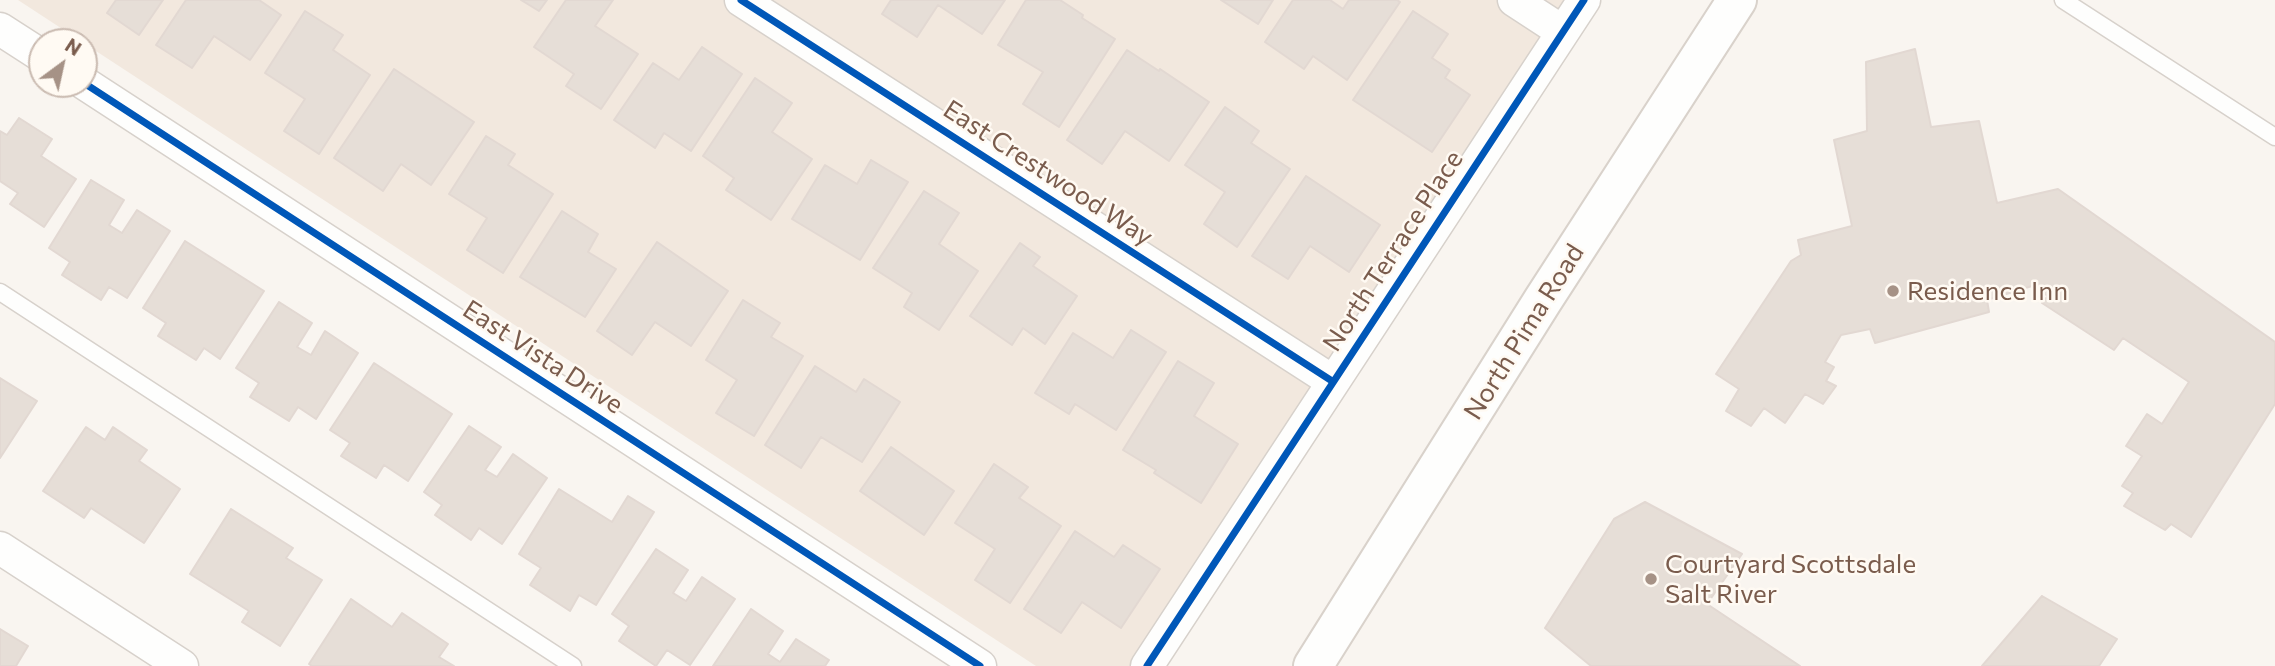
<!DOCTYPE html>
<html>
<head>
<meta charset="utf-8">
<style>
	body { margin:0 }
	#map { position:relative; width:2275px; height:666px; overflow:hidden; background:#f9f5f0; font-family:Commissioner,sans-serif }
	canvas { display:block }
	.north { position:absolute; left:28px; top:28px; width:70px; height:70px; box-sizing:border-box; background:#fffaf3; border:2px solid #cabbb1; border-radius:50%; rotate:33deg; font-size:19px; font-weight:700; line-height:28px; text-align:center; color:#7a5c4d }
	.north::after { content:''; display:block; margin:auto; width:24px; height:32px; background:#a69286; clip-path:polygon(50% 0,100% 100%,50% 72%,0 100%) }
</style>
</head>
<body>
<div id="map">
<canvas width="2275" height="666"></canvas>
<div class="north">N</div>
</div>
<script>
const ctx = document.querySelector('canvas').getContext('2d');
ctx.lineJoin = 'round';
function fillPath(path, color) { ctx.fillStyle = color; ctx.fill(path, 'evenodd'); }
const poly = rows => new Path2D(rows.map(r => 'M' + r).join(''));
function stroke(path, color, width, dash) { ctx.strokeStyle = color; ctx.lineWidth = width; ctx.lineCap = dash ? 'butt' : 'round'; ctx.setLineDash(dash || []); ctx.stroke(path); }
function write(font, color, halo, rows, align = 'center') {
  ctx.font = font + ' Commissioner,sans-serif'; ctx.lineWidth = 5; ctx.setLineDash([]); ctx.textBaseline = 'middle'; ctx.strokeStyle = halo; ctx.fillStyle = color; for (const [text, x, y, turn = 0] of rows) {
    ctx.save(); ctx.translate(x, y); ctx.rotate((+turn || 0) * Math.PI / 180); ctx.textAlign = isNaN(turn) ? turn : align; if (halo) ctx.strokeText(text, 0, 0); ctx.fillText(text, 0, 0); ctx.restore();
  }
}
fillPath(poly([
	[18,0,1575,0,1147,666,1036,666]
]), '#f2e8de');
const building = poly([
	[116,0,163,0,139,35,107,13,116,0],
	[186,0,259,0,281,15,250,60,214,36,192,68,156,45,186,0],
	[521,0,547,0,539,11,521,0],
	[566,0,613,0,595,26,638,54,601,109,566,86,574,74,534,47,566,0],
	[891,0,1005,0,982,34,938,5,917,37,882,14,891,0],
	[1026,0,1060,0,1083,15,1082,18,1115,39,1059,127,1023,104,1043,72,998,45,1026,0],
	[1221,0,1273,0,1258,24,1221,0],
	[1293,0,1330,0,1343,9,1349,0,1397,0,1400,2,1347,80,1313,56,1304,69,1265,42,1293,0],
	[305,11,343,35,333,50,370,75,319,154,284,131,305,99,265,73,305,11],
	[1413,11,1448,34,1432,58,1450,70,1445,78,1470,95,1432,152,1353,100,1413,11],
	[702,47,742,74,691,151,664,133,655,148,614,120,653,63,679,80,702,47],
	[1915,49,1931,127,1979,121,1997,203,2058,189,2275,342,2275,404,2191,537,2171,524,2165,530,2124,506,2133,493,2122,486,2142,456,2126,446,2147,414,2162,424,2189,382,2123,338,2114,350,2042,303,2048,296,2032,286,1987,300,1989,312,1875,343,1870,329,1841,335,1825,362,1834,367,1826,381,1836,386,1823,404,1805,394,1785,423,1764,408,1751,426,1726,411,1739,389,1716,374,1791,261,1801,255,1798,240,1852,226,1834,140,1867,131,1866,62,1915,49],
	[1127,50,1159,71,1160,69,1209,102,1169,161,1125,131,1102,164,1067,140,1127,50],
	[394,69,474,122,431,185,401,164,383,191,334,158,394,69],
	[755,78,792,103,772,132,812,159,771,220,726,190,734,178,703,156,755,78],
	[1225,107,1259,131,1251,143,1290,169,1237,247,1204,224,1225,192,1185,165,1225,107],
	[19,118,52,139,41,156,76,179,44,227,10,204,18,193,0,181,0,131,7,135,19,118],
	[486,136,515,154,508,165,553,194,503,273,467,250,487,218,449,194,486,136],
	[871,160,908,182,860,260,792,219,825,165,857,184,871,160],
	[1306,176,1380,225,1349,272,1310,246,1288,279,1252,256,1306,176],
	[91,180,124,200,109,225,122,233,137,210,170,231,127,298,109,287,101,300,62,275,70,262,49,248,91,180],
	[924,191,959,213,939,244,978,271,939,330,904,307,912,293,873,268,924,191],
	[562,211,598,234,588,252,616,269,585,317,520,277,562,211],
	[185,241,264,291,220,359,204,348,196,360,158,336,166,323,143,308,185,241],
	[657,242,728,291,691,346,655,322,632,355,597,331,657,242],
	[1020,243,1040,257,1033,266,1077,296,1045,344,1023,328,1012,345,970,316,1020,243],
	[743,300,780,323,771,337,803,356,754,436,716,413,737,380,706,360,743,300],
	[279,302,312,323,297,347,311,355,325,331,358,353,316,419,298,407,289,421,250,397,259,383,236,368,279,302],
	[1131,330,1166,352,1116,430,1075,404,1069,414,1035,393,1073,333,1113,358,1131,330],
	[1178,361,1214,383,1194,416,1238,444,1201,503,1154,473,1156,470,1123,450,1178,361],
	[374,363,452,414,408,481,384,465,376,478,341,456,350,443,330,430,374,363],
	[815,366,856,392,864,379,900,402,862,462,821,437,801,468,765,445,815,366],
	[0,378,37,401,0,458,0,378],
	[469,426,501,447,485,470,497,477,513,454,547,478,502,544,479,528,471,540,435,515,442,505,424,492,469,426],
	[86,427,105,440,113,427,147,450,139,461,180,489,144,543,91,508,84,518,43,491,86,427],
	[891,447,954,491,924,535,860,491,891,447],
	[994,464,1028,487,1019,498,1061,526,1010,603,975,580,995,549,955,523,994,464],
	[559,489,612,522,628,496,654,512,596,605,579,595,570,611,530,585,541,568,519,554,559,489],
	[1645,502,1742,554,1707,604,1800,666,1591,666,1545,628,1614,519,1645,502],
	[231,509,293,548,286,558,322,580,280,646,242,622,249,611,190,574,231,509],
	[1075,531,1114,557,1123,545,1160,569,1121,628,1082,602,1061,633,1024,609,1075,531],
	[656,549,688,570,673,593,686,601,702,577,735,599,690,665,667,650,656,666,619,641,629,626,612,614,656,549],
	[2042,596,2117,639,2099,666,1982,666,2042,596],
	[351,599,392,627,402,613,448,644,439,657,454,666,312,666,309,664,351,599],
	[751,609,783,631,768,654,780,662,796,639,829,660,825,666,713,666,751,609],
	[0,629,28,646,16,666,0,666,0,629]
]);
fillPath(building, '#e6ded7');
stroke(building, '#e2d8d2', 2);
const lane = poly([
	[2063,0,2275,137],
	[0,292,573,666]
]);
const street = poly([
	[741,0,1332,381],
	[1514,0,1563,32],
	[0,29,42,56],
	[84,83,980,666],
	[0,548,182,666],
	[1147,666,1584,0]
]);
const secondary = poly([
	[1313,666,1543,300,1737,0]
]);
stroke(lane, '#d7d1cb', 19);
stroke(street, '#d7d1cb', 35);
stroke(secondary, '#d9d2cb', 42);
stroke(lane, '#fefefd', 16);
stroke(street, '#fefefd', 32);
stroke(secondary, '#fefefd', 38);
stroke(poly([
	[741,0,1332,381],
	[84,83,980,666],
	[1147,666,1584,0]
]), '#0057b8', 7);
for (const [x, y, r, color] of [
	[1893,291,7,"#a69286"],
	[1651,579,7,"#a69286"]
]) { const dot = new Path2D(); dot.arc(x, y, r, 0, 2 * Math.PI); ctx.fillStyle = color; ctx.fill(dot); stroke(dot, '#fffaf3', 2.5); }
write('26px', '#7a5c4d', '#fffaf3', [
	["East Crestwood Way",1048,173,33],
	["North Terrace Place",1393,251,-57],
	["North Pima Road",1524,332,-58],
	["East Vista Drive",543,357,33]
]);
write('26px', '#7a5c4d', '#fffaf3', [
	["Residence Inn",1907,291],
	["Courtyard Scottsdale",1665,564],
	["Salt River",1665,594]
], 'left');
</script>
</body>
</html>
